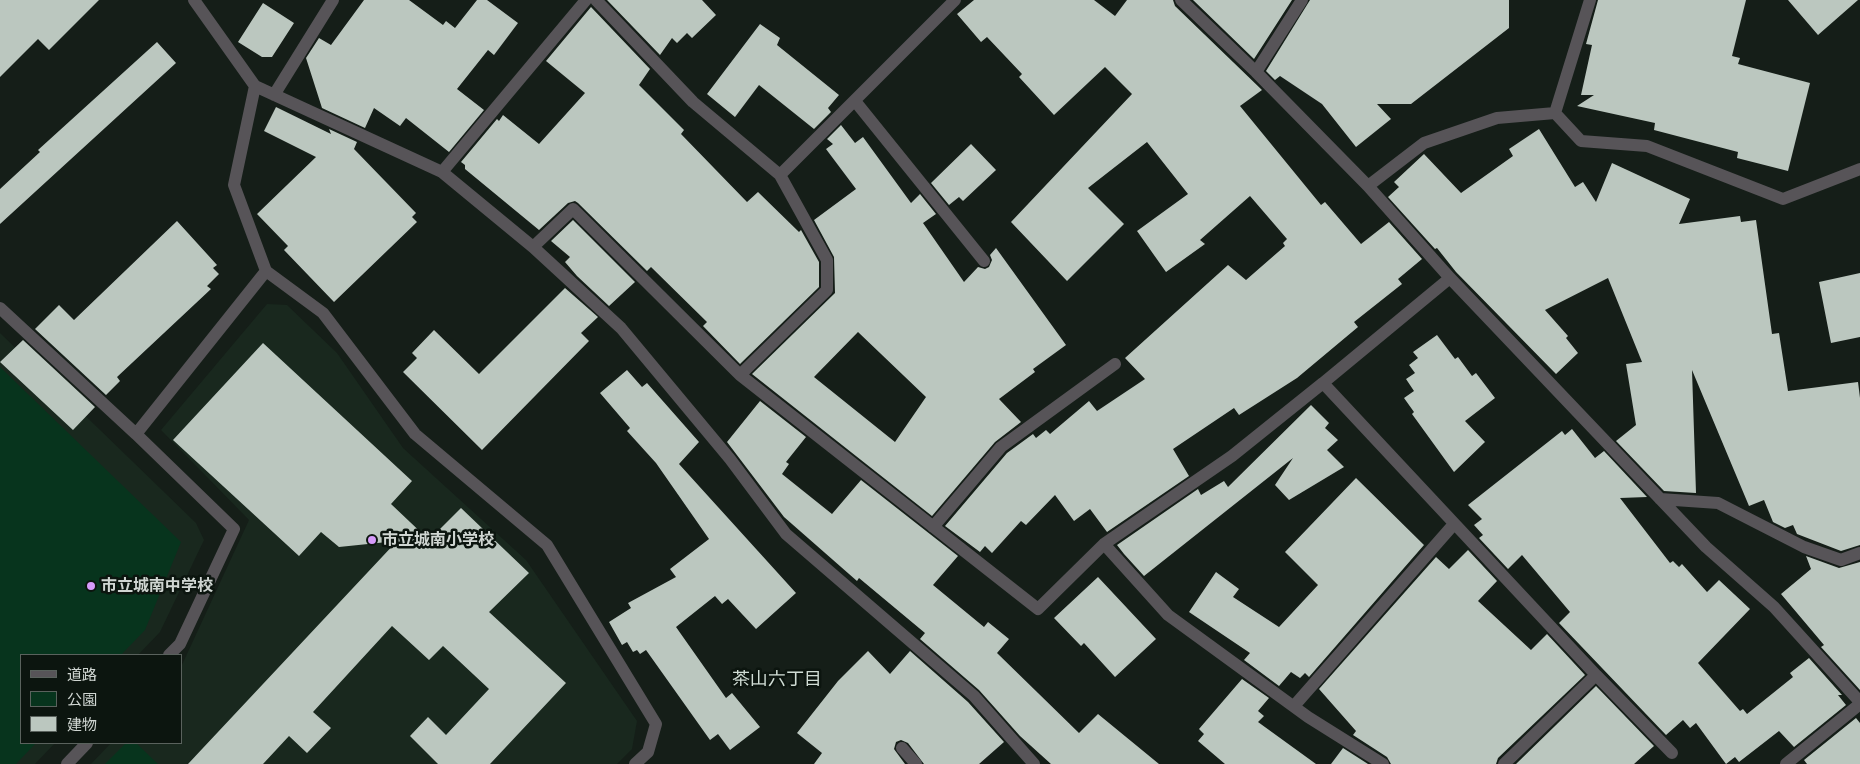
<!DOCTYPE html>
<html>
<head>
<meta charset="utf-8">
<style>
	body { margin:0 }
	#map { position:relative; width:1860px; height:764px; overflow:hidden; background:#151e18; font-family:Cabin,"Noto Sans JP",sans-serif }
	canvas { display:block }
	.legend { position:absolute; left:20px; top:654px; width:162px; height:90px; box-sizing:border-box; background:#0c150f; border:1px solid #5a625d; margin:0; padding:6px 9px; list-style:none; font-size:15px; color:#d0d6d2 }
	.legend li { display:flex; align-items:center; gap:10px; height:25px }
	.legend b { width:25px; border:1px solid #5a625d }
</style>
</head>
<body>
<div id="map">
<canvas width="1860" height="764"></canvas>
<ul class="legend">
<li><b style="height:6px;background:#575458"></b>道路</li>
<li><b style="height:14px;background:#07341d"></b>公園</li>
<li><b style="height:14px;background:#bbc7bf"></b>建物</li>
</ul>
</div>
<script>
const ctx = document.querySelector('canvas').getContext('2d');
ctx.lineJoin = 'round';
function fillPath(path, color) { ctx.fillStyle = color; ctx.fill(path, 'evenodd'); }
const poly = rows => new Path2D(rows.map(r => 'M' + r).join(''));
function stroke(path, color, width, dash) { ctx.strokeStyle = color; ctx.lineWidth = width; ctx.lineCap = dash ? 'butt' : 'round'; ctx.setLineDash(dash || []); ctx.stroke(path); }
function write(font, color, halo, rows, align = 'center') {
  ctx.font = font + ' Cabin,"Noto Sans JP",sans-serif'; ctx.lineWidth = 5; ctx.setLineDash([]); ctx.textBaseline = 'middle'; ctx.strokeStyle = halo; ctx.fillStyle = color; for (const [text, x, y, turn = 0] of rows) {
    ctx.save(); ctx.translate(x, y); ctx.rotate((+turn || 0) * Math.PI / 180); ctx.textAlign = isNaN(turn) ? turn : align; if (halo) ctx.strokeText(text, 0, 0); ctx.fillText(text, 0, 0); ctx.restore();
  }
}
fillPath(poly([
	[267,304,287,305,337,353,403,448,526,560,637,721,632,749,617,764,91,764,111,743,181,743,181,667,249,520,161,430],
	[0,333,196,523,204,540,160,632,138,655,21,655,21,743,55,743,35,764,0,764]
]), '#19281e');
fillPath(poly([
	[0,367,181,542,145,630,121,655,21,655,21,743,36,743,16,764,0,764],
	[126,743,136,743,158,764,105,764]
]), '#07341d');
fillPath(poly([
	[0,0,99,0,49,50,38,39,0,77],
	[364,0,409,0,443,25,446,21,455,28,477,0,487,0,518,23,494,55,488,50,457,89,484,110,449,152,406,118,400,126,374,108,365,128,322,108,306,58,319,38,331,45],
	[607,0,702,0,716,15,692,38,687,33,677,43,672,38,660,55],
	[974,0,1094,0,1115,16,1127,0,1173,0,1175,6,1262,90,1240,106,1321,205,1325,202,1361,244,1389,222,1422,259,1398,279,1402,284,1354,322,1358,327,1297,378,1239,415,1234,408,1173,449,1189,476,1107,532,1090,509,1074,521,1055,495,1026,525,1021,521,992,553,985,546,980,552,945,526,1007,453,1033,434,1036,438,1046,430,1050,434,1089,401,1097,411,1145,379,1125,358,1228,265,1246,280,1285,246,1283,243,1287,239,1250,196,1200,240,1205,244,1166,272,1137,231,1188,194,1147,142,1088,188,1124,224,1067,281,1011,222,1132,94,1105,67,1054,115,1019,77,1022,74,987,37,981,42,957,14],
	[1193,0,1292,0,1254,59],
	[1310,0,1509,0,1509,28,1411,104,1377,104,1391,119,1356,147,1322,104,1280,76,1275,80,1266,71],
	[1598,0,1746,0,1732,56,1740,58,1738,64,1810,83,1788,171,1737,158,1738,152,1654,130,1655,123,1577,106,1594,95,1581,95,1592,45,1586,44],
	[1788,0,1858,0,1818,35],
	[263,3,294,23,272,57,262,57,238,42],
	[591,7,650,69,639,85,684,130,681,134,747,202,758,192,799,232,801,230,819,262,819,287,740,364,703,326,707,322,651,267,647,271,578,203,575,201,568,203,539,230,465,169,465,165,461,162,497,119,499,121,503,115,539,144,585,93,546,61],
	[760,24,780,38,777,45,839,95,828,108,831,112,814,129,759,85,735,117,707,94],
	[157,42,176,63,0,224,0,189,40,152,38,150],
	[276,107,331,134,329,129,357,142,354,149,416,213,412,217,417,222,334,302,284,250,288,246,257,214,316,157,264,131],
	[841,125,855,143,863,137,911,203,920,194,936,214,923,223,964,282,978,267,985,269,989,267,992,260,990,255,996,248,1066,345,1033,369,1035,372,999,399,1021,422,995,442,932,516,752,374,835,293,834,257,814,220,856,189,826,149,833,144,827,139],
	[858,332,926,397,895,442,814,377],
	[1539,129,1575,187,1583,182,1596,202,1612,163,1690,199,1679,224,1740,216,1741,222,1756,220,1772,334,1779,333,1788,391,1858,382,1860,398,1860,545,1841,551,1797,534,1793,525,1785,528,1773,522,1764,500,1749,506,1692,370,1696,493,1664,491,1616,441,1636,425,1626,364,1642,362,1608,278,1545,310,1568,336,1566,338,1578,353,1556,374,1456,272,1437,248,1435,249,1388,197,1399,187,1394,182,1424,154,1461,193,1513,156,1509,149],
	[971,144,996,170,963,201,959,197,949,205,931,183],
	[573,220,635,282,609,306,577,276,565,262,570,257,551,241],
	[177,221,217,265,213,268,219,274,207,286,211,289,117,377,120,381,106,395,35,329,59,305,74,320],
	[1860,273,1860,337,1831,343,1819,282],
	[565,288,598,317,581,333,589,341,482,450,403,372,417,358,412,353,434,330,479,374],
	[1437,335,1455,359,1458,357,1472,376,1476,373,1495,398,1465,421,1485,442,1454,472,1412,414,1414,412,1404,398,1414,391,1406,379,1415,373,1409,365,1418,358,1413,352],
	[23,340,95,407,73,430,0,362],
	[263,343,412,481,391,504,429,540,461,508,529,573,489,612,566,683,490,764,438,764,410,736,428,717,446,735,489,689,443,646,429,660,392,626,313,712,331,728,307,753,289,736,263,764,188,764,397,541,339,547,321,532,299,556,173,440],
	[627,370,642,387,647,383,699,442,679,464,796,593,756,629,728,599,722,604,715,596,676,627,726,698,732,693,760,727,730,750,718,734,710,740,646,650,640,654,637,650,633,652,627,642,622,645,609,622,631,608,628,603,676,577,670,569,709,539,656,463,627,431,630,428,600,393],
	[760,401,806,437,786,462,789,464,782,474,832,514,861,480,958,556,933,585,984,627,988,622,1009,639,997,653,1079,733,1098,714,1159,764,1051,764,1020,736,979,690,920,639,925,633,859,578,857,581,784,517,727,442],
	[1311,405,1329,423,1325,428,1338,440,1327,450,1344,467,1289,500,1275,485,1293,458,1144,576,1124,554,1117,545,1198,489,1201,495,1224,481,1228,487],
	[1572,429,1595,458,1604,451,1647,497,1620,498,1670,563,1673,561,1679,567,1682,564,1707,592,1719,580,1750,609,1698,663,1740,711,1743,709,1747,714,1793,677,1790,673,1809,658,1842,695,1838,695,1846,705,1794,747,1779,731,1739,762,1735,757,1726,764,1696,723,1690,728,1683,720,1666,735,1559,623,1570,612,1522,555,1508,569,1479,538,1483,535,1474,525,1482,519,1468,505,1562,431,1565,435],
	[1356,478,1424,545,1309,677,1305,673,1300,678,1291,672,1279,686,1244,660,1250,653,1189,612,1216,572,1239,589,1233,597,1279,627,1318,585,1285,552],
	[1468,550,1497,581,1478,601,1531,650,1547,634,1585,675,1498,758,1496,764,1391,764,1387,757,1353,735,1356,731,1319,689,1436,557,1449,569],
	[1806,556,1839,568,1860,562,1860,690,1821,647,1824,645,1781,594,1811,569],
	[1098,577,1156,639,1115,677,1084,643,1081,646,1054,618],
	[868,651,890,674,910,651,968,702,1004,742,979,764,924,764,908,743,901,740,896,742,894,749,905,764,814,764,822,753,797,733,838,681],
	[1242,679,1269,698,1258,711,1264,716,1258,722,1316,764,1225,764,1198,741,1204,734,1199,729],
	[1596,686,1654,746,1634,764,1516,764],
	[1856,718,1860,723,1860,764,1807,764,1804,760],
	[1343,748,1368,764,1331,764]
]), '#bbc7bf');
stroke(poly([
	[596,0,693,102,780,175],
	[1181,0,1256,72,1368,186,1450,278,1706,547,1774,607,1860,702],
	[1256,72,1302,0],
	[255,86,442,172,533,247,621,328,730,459,786,534,974,696,1034,764],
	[274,95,333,0],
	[855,101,984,261],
	[1555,113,1590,0],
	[442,172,586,0],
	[1368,186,1424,143,1497,118,1555,113,1581,141,1647,146,1783,199,1860,169],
	[533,247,573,209,740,375,1038,609,1104,544,1232,456,1323,383],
	[266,271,323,313,415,434,547,545,656,724,648,752,635,764],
	[1450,278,1323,383,1596,675,1504,764],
	[0,308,136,434],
	[740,375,827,290,827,260,780,175,955,0],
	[1660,499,1718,503,1804,547,1841,560,1860,553],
	[933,527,1001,447,1115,364],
	[1104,544,1168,615,1308,717,1383,764],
	[169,655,180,644,234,529,136,434,266,271,234,185,255,86,194,0],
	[1596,675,1672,753],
	[1294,706,1454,524],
	[902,748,916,764],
	[67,764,87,743],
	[1786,764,1860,704]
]), '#575458', 12);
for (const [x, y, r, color] of [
	[372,540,5,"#d69bfa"],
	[91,586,5,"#d69bfa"]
]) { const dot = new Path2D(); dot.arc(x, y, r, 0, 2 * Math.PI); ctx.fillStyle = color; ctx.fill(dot); stroke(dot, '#0c150f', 2); }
write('bold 16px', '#d0d6d2', '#0c150f', [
	["市立城南小学校",382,540],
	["市立城南中学校",101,586]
], 'left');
write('18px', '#d0dcd4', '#0c150f', [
	["茶山六丁目",777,680]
]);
</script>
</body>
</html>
